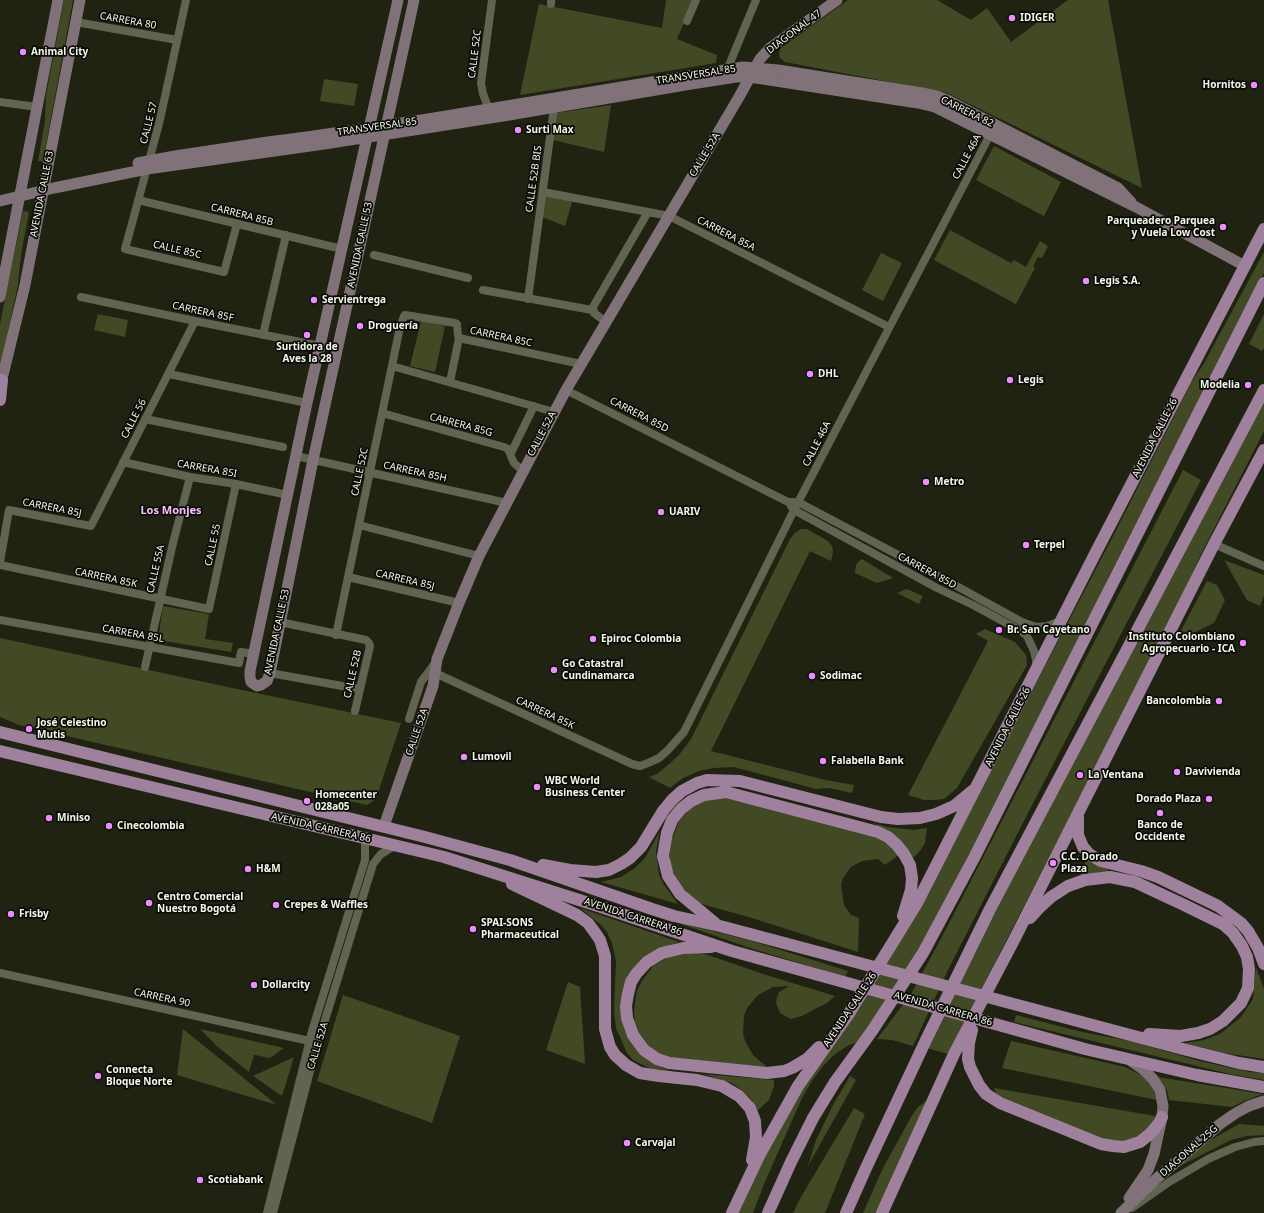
<!DOCTYPE html>
<html>
<head>
<meta charset="utf-8">
<style>
	body { margin:0 }
	canvas { display:block; background:#202312 }
</style>
</head>
<body>
<canvas width="1264" height="1213"></canvas>
<script>
const ctx = document.querySelector('canvas').getContext('2d');
ctx.lineJoin = 'round';
function fillPath(path, color) { ctx.fillStyle = color; ctx.fill(path, 'evenodd'); }
const poly = rows => new Path2D(rows.map(r => 'M' + r).join(''));
function stroke(path, color, width, dash) { ctx.strokeStyle = color; ctx.lineWidth = width; ctx.lineCap = dash ? 'butt' : 'round'; ctx.setLineDash(dash || []); ctx.stroke(path); }
function write(font, color, halo, rows, align = 'center') {
  ctx.font = font + ' "Noto Sans",sans-serif'; ctx.lineWidth = 3.5; ctx.setLineDash([]); ctx.textBaseline = 'middle'; ctx.strokeStyle = halo; ctx.fillStyle = color; for (const [text, x, y, turn = 0] of rows) {
    ctx.save(); ctx.translate(x, y); ctx.rotate((+turn || 0) * Math.PI / 180); ctx.textAlign = isNaN(turn) ? turn : align; if (halo) ctx.strokeText(text, 0, 0); ctx.fillText(text, 0, 0); ctx.restore();
  }
}
fillPath(poly([
	[64,0,73,0,43,161,38,161,45,121,46,95],
	[666,0,694,0,677,39,717,55,716,63,520,95,539,4,662,28],
	[848,0,937,0,971,20,987,8,1011,42,1068,0,1108,0,1142,188,947,93,785,62,780,58,779,53,781,48],
	[324,79,358,84,354,106,320,101],
	[611,105,604,152,553,140,556,113],
	[994,146,1061,182,1044,216,976,180],
	[546,189,574,195,565,226,542,217],
	[23,211,29,212,21,255,18,285,0,368,0,324],
	[950,230,1011,263,1014,260,1026,267,1040,241,1048,246,1042,258,1038,257,1033,266,1035,268,1016,304,934,260],
	[1264,252,1264,273,1113,568,1041,717,932,926,909,967,858,1042,849,1045,835,1054,824,1065,813,1079,802,1098,764,1184,753,1213,736,1213,780,1124,826,1054,859,1010,909,926,1109,544,1191,383,1203,365],
	[881,253,902,263,883,301,862,290],
	[98,314,128,320,125,337,94,330],
	[1264,314,1264,348,1262,351,1249,344],
	[421,321,445,326,435,372,410,366],
	[1264,398,1264,431,1200,556,1179,604,1086,788,1051,853,948,1054,927,1048,961,974],
	[1183,470,1201,480,1031,807,948,970,913,1046,892,1040,877,1039,911,994,945,931],
	[801,529,807,529,828,541,832,546,833,552,831,561,810,551,711,751,826,780,854,785,852,793,829,788,816,789,734,767,713,768,699,771,683,778,670,788,649,777,657,774,668,765,679,755,691,739,790,539,795,533],
	[862,559,893,578,877,583,855,573,856,565,859,561],
	[1224,560,1264,575,1264,595,1260,606,1247,600],
	[1207,581,1217,585,1225,600,1214,623,1175,642],
	[907,589,923,596,919,604,897,593],
	[163,606,209,614,205,639,233,643,231,652,158,640],
	[985,629,1015,642,1026,655,1027,665,957,788,944,799,934,800,924,800,908,795,988,641,976,634],
	[0,638,237,689,401,723,376,799,367,805,19,725,0,717],
	[717,796,873,833,900,854,885,865,878,859,862,861,851,867,843,878,841,885,844,905,851,915,859,918,858,952,749,917,701,904,693,898,682,887,676,878,670,863,670,851,672,840,678,823,691,807],
	[873,823,887,827,914,830,927,828,925,843,920,851,912,859,889,831],
	[660,831,656,851,659,875,664,885,678,904,601,882,621,877,635,868,645,858],
	[1088,859,1109,868,1108,872,1100,872,1080,876,1080,869],
	[580,908,679,942,652,952,640,963,622,1004,649,1061,658,1066,673,1072,656,1071,645,1066,633,1060,627,1053,616,1028,614,1011,616,961,612,943,607,932,600,924],
	[670,920,752,941,848,971,845,977,747,947],
	[683,953,698,953,708,955,763,974,835,996,827,1003,813,1010,802,1016,791,1019,780,1013,776,1003,777,997,779,992,789,986,773,987,758,995,747,1008,744,1016,743,1033,745,1041,753,1055,767,1067,663,1057,645,1044,639,1034,635,1025,634,1013,635,1002,637,991,642,981,653,966,670,956],
	[1256,967,1264,989,1264,1059,1224,1053,1185,1043,1204,1040,1220,1034,1241,1017,1253,999],
	[568,982,580,987,585,1064,546,1050],
	[343,995,460,1036,432,1123,317,1081],
	[1016,1015,1082,1032,1130,1041,1200,1061,1250,1072,1264,1073,1264,1080,1230,1074,1014,1022],
	[183,1029,277,1105,177,1075],
	[200,1029,284,1048,270,1058,235,1051,254,1055,249,1072,218,1047],
	[1011,1041,1125,1067,1145,1077,1151,1084,1157,1100,1002,1068],
	[294,1057,282,1096,253,1076],
	[703,1074,774,1080,774,1086,769,1100,758,1110,750,1098,743,1091,732,1083],
	[850,1076,856,1080,808,1166,816,1140,833,1105],
	[1158,1077,1263,1094,1244,1101,1232,1107,1169,1100,1167,1090],
	[994,1088,1155,1116,1153,1122,1145,1133,1128,1142,1101,1140,997,1096],
	[928,1099,877,1213,863,1213,883,1168,910,1119,917,1108],
	[854,1108,865,1114,825,1213,793,1213,801,1197],
	[1239,1124,1264,1126,1264,1135,1247,1136,1231,1140,1172,1170,1209,1141]
]), '#424925');
stroke(poly([
	[186,0,159,124,125,249,224,272,237,224],
	[551,4,551,0],
	[687,21,696,0],
	[76,22,177,40],
	[727,70,756,0],
	[0,102,37,107],
	[489,109,483,94,481,83,492,0],
	[543,192,669,216,889,327],
	[138,200,342,249],
	[374,255,468,278],
	[483,290,592,310],
	[81,297,195,321,320,346],
	[528,299,554,108],
	[606,322,594,313,593,307,648,212],
	[263,335,286,235],
	[459,338,581,364],
	[392,366,554,412],
	[169,374,307,403],
	[566,390,788,502,798,502,953,584,1022,622,1036,627,1047,626,1061,621],
	[382,413,504,447,508,449,514,463,523,471],
	[145,419,283,447],
	[511,453,534,406],
	[296,456,507,503],
	[123,462,190,477,236,484,288,495],
	[791,506,794,510,937,588,973,605,1021,631,1027,636,1034,651,1036,660,1036,668],
	[359,525,479,556],
	[1214,544,1264,566],
	[0,562,9,510,91,526,195,321],
	[0,565,209,609,236,484],
	[348,577,459,603],
	[0,620,239,663,241,652,254,654],
	[280,622,366,640,369,643,370,646,355,711],
	[336,635,400,327,404,316,405,315,455,323,457,324,458,336,459,338,450,382],
	[145,667,173,543,190,477],
	[270,673,359,689],
	[435,673,632,764,640,766,648,763,659,758,668,750,684,732,794,510,992,131],
	[409,719,421,682,436,662],
	[0,973,314,1042],
	[1132,1208,1169,1182,1208,1159,1235,1147,1254,1142,1264,1141],
	[267,1213,312,1031,365,860,365,838],
	[273,1213,314,1056,373,864,381,854,396,845]
]), '#606451', 8);
stroke(poly([
	[398,0,307,403,250,671,250,677,251,682,257,686,261,685,267,681,270,673,313,460,414,0],
	[138,163,175,156,268,142,307,137,422,120,743,67,778,70,922,93,936,96,947,100,1118,188,1131,202],
	[0,201,54,188,147,169,324,144,503,116,691,84,736,77,750,77,918,103,935,107,1136,207,1245,266],
	[0,297,58,0],
	[0,387,25,285,80,0],
	[384,826,433,686,437,659,459,603,479,556,566,390,739,97,760,59,770,48,837,0],
	[1129,1198,1148,1170,1154,1154,1162,1117,1163,1106,1160,1090,1153,1079,1144,1070,1131,1061],
	[1121,1213,1155,1180,1220,1124,1236,1113,1249,1106,1264,1101]
]), '#807278', 11);
stroke(poly([
	[0,400,2,380],
	[0,732,425,837,510,860,652,909,674,916,720,926,1183,1049,1239,1063,1264,1067],
	[0,751,444,857,598,906,732,951,1085,1049,1197,1075,1264,1087],
	[1078,816,1078,835,1083,847,1089,854,1101,861,1141,871,1158,877,1218,906,1241,923,1248,931,1258,948,1264,964],
	[543,865,570,870,596,872,609,870,621,864,630,858,641,847,663,811,672,800,682,791,697,783,707,780,740,781,881,817,898,819,920,818,936,814,954,806,972,791],
	[512,884,577,915,588,923,596,934,600,940,605,956,605,1029,610,1047,615,1055,626,1065,640,1073,659,1076,697,1080,722,1086,739,1096,750,1108,755,1121,756,1137,752,1160],
	[1030,918,1040,907,1051,897,1068,886,1085,880,1110,877,1135,882,1182,904,1223,924,1233,933,1242,946,1247,957,1249,969,1248,988,1241,1003,1223,1021,1210,1029,1198,1033,1181,1036,1149,1034],
	[715,923,680,894,668,876,663,856,667,833,672,820,681,809,691,801,704,795,726,792,878,832,888,837,897,845,904,854,910,865,912,878,911,890,903,916],
	[711,947,683,948,662,953,647,962,636,974,631,982,628,994,626,1006,627,1018,633,1035,644,1050,657,1059,669,1063,767,1073,784,1071,792,1068,807,1059,819,1047],
	[972,1030,969,1043,968,1059,970,1067,979,1085,986,1094,1000,1103,1101,1144,1113,1146,1124,1147,1140,1142,1151,1133,1159,1123,1162,1117],
	[732,1213,760,1154,798,1086,850,1012,917,903,1096,552,1264,229],
	[768,1213,791,1162,813,1118,835,1082,872,1031,923,953,975,856,1264,283],
	[846,1213,866,1168,926,1040,990,909,1264,390],
	[882,1213,954,1054,1014,940,1214,544,1264,450]
]), '#9f819e', 12);
for (const [x, y, r, color] of [
	[1012,18,4,"#eb8dfb"],
	[23,52,4,"#eb8dfb"],
	[1254,85,4,"#eb8dfb"],
	[518,130,4,"#eb8dfb"],
	[1223,227,4,"#eb8dfb"],
	[1086,281,4,"#eb8dfb"],
	[314,300,4,"#eb8dfb"],
	[360,326,4,"#eb8dfb"],
	[307,335,4,"#eb8dfb"],
	[810,374,4,"#eb8dfb"],
	[1010,380,4,"#eb8dfb"],
	[1248,385,4,"#eb8dfb"],
	[926,482,4,"#eb8dfb"],
	[661,512,4,"#eb8dfb"],
	[1026,545,4,"#eb8dfb"],
	[999,630,4,"#eb8dfb"],
	[593,639,4,"#eb8dfb"],
	[1243,643,4,"#eb8dfb"],
	[554,670,4,"#eb8dfb"],
	[812,676,4,"#eb8dfb"],
	[1219,701,4,"#eb8dfb"],
	[29,729,4,"#eb8dfb"],
	[464,757,4,"#eb8dfb"],
	[823,761,4,"#eb8dfb"],
	[1177,772,4,"#eb8dfb"],
	[1080,775,4,"#eb8dfb"],
	[537,787,4,"#eb8dfb"],
	[1209,799,4,"#eb8dfb"],
	[307,801,4,"#eb8dfb"],
	[1160,813,4,"#eb8dfb"],
	[49,818,4,"#eb8dfb"],
	[109,826,4,"#eb8dfb"],
	[1053,863,4,"#eb8dfb"],
	[248,869,4,"#eb8dfb"],
	[149,903,4,"#eb8dfb"],
	[276,905,4,"#eb8dfb"],
	[11,914,4,"#eb8dfb"],
	[473,929,4,"#eb8dfb"],
	[254,985,4,"#eb8dfb"],
	[98,1076,4,"#eb8dfb"],
	[627,1143,4,"#eb8dfb"],
	[200,1180,4,"#eb8dfb"]
]) { const dot = new Path2D(); dot.arc(x, y, r, 0, 2 * Math.PI); ctx.fillStyle = color; ctx.fill(dot); stroke(dot, '#0a0c05', 1.5); }
write('bold 10px', '#f3f6eb', '#0a0c05', [
	["IDIGER",1020,18],
	["Animal City",31,52],
	["Hornitos",1246,85,"right"],
	["Surti Max",526,130],
	["Parqueadero Parquea",1215,221,"right"],
	["y Vuela Low Cost",1215,233,"right"],
	["Legis S.A.",1094,281],
	["Servientrega",322,300],
	["Droguería",368,326],
	["Surtidora de",307,347,"center"],
	["Aves la 28",307,359,"center"],
	["DHL",818,374],
	["Legis",1018,380],
	["Modelia",1240,385,"right"],
	["Metro",934,482],
	["UARIV",669,512],
	["Terpel",1034,545],
	["Br. San Cayetano",1007,630],
	["Instituto Colombiano",1235,637,"right"],
	["Agropecuario - ICA",1235,649,"right"],
	["Epiroc Colombia",601,639],
	["Go Catastral",562,664],
	["Cundinamarca",562,676],
	["Sodimac",820,676],
	["Bancolombia",1211,701,"right"],
	["José Celestino",37,723],
	["Mutis",37,735],
	["Lumovil",472,757],
	["Falabella Bank",831,761],
	["Davivienda",1185,772],
	["La Ventana",1088,775],
	["WBC World",545,781],
	["Business Center",545,793],
	["Homecenter",315,795],
	["028a05",315,807],
	["Dorado Plaza",1201,799,"right"],
	["Miniso",57,818],
	["Banco de",1160,825,"center"],
	["Occidente",1160,837,"center"],
	["Cinecolombia",117,826],
	["C.C. Dorado",1061,857],
	["Plaza",1061,869],
	["H&M",256,869],
	["Centro Comercial",157,897],
	["Nuestro Bogotá",157,909],
	["Crepes & Waffles",284,905],
	["Frisby",19,914],
	["SPAI-SONS",481,923],
	["Pharmaceutical",481,935],
	["Dollarcity",262,985],
	["Connecta",106,1070],
	["Bloque Norte",106,1082],
	["Carvajal",635,1143],
	["Scotiabank",208,1180]
], 'left');
write('10px', '#f3f6eb', '#0a0c05', [
	["CARRERA 80",128,21,10],
	["DIAGONAL 47",794,32,-37],
	["CALLE 52C",475,54,-83],
	["TRANSVERSAL 85",696,75,-9],
	["CARRERA 82",967,112,26],
	["CALLE 57",149,123,-76],
	["TRANSVERSAL 85",377,127,-8],
	["CALLE 52A",705,155,-59],
	["CALLE 46A",967,157,-62],
	["CALLE 52B BIS",534,179,-82],
	["AVENIDA CALLE 63",42,194,-79],
	["CARRERA 85B",242,215,14],
	["CARRERA 85A",726,234,27],
	["AVENIDA CALLE 53",360,245,-78],
	["CALLE 85C",177,250,13],
	["CARRERA 85F",203,312,12],
	["CARRERA 85C",501,337,12],
	["CARRERA 85D",639,415,27],
	["CALLE 56",134,419,-63],
	["CARRERA 85G",461,425,15],
	["CALLE 52A",542,434,-62],
	["AVENIDA CALLE 26",1155,438,-63],
	["CALLE 46A",817,444,-63],
	["CARRERA 85I",207,469,10],
	["CALLE 52C",360,472,-78],
	["CARRERA 85H",415,472,12],
	["CARRERA 85J",52,508,11],
	["CALLE 55",213,545,-78],
	["CALLE 55A",156,569,-77],
	["CARRERA 85D",927,571,28],
	["CARRERA 85K",106,578,12],
	["CARRERA 85J",405,580,13],
	["AVENIDA CALLE 53",277,632,-78],
	["CARRERA 85L",133,634,10],
	["CALLE 52B",353,674,-77],
	["CARRERA 85K",545,713,25],
	["AVENIDA CALLE 26",1008,727,-63],
	["CALLE 52A",417,732,-71],
	["AVENIDA CARRERA 86",321,828,13],
	["AVENIDA CARRERA 86",633,917,18],
	["CARRERA 90",162,998,12],
	["AVENIDA CARRERA 86",943,1009,16],
	["AVENIDA CALLE 26",850,1010,-56],
	["CALLE 52A",318,1046,-73],
	["DIAGONAL 25G",1189,1151,-41]
]);
write('bold 11px', '#f5c1fe', '#0a0c05', [
	["Los Monjes",171,511]
]);
</script>
</body>
</html>
